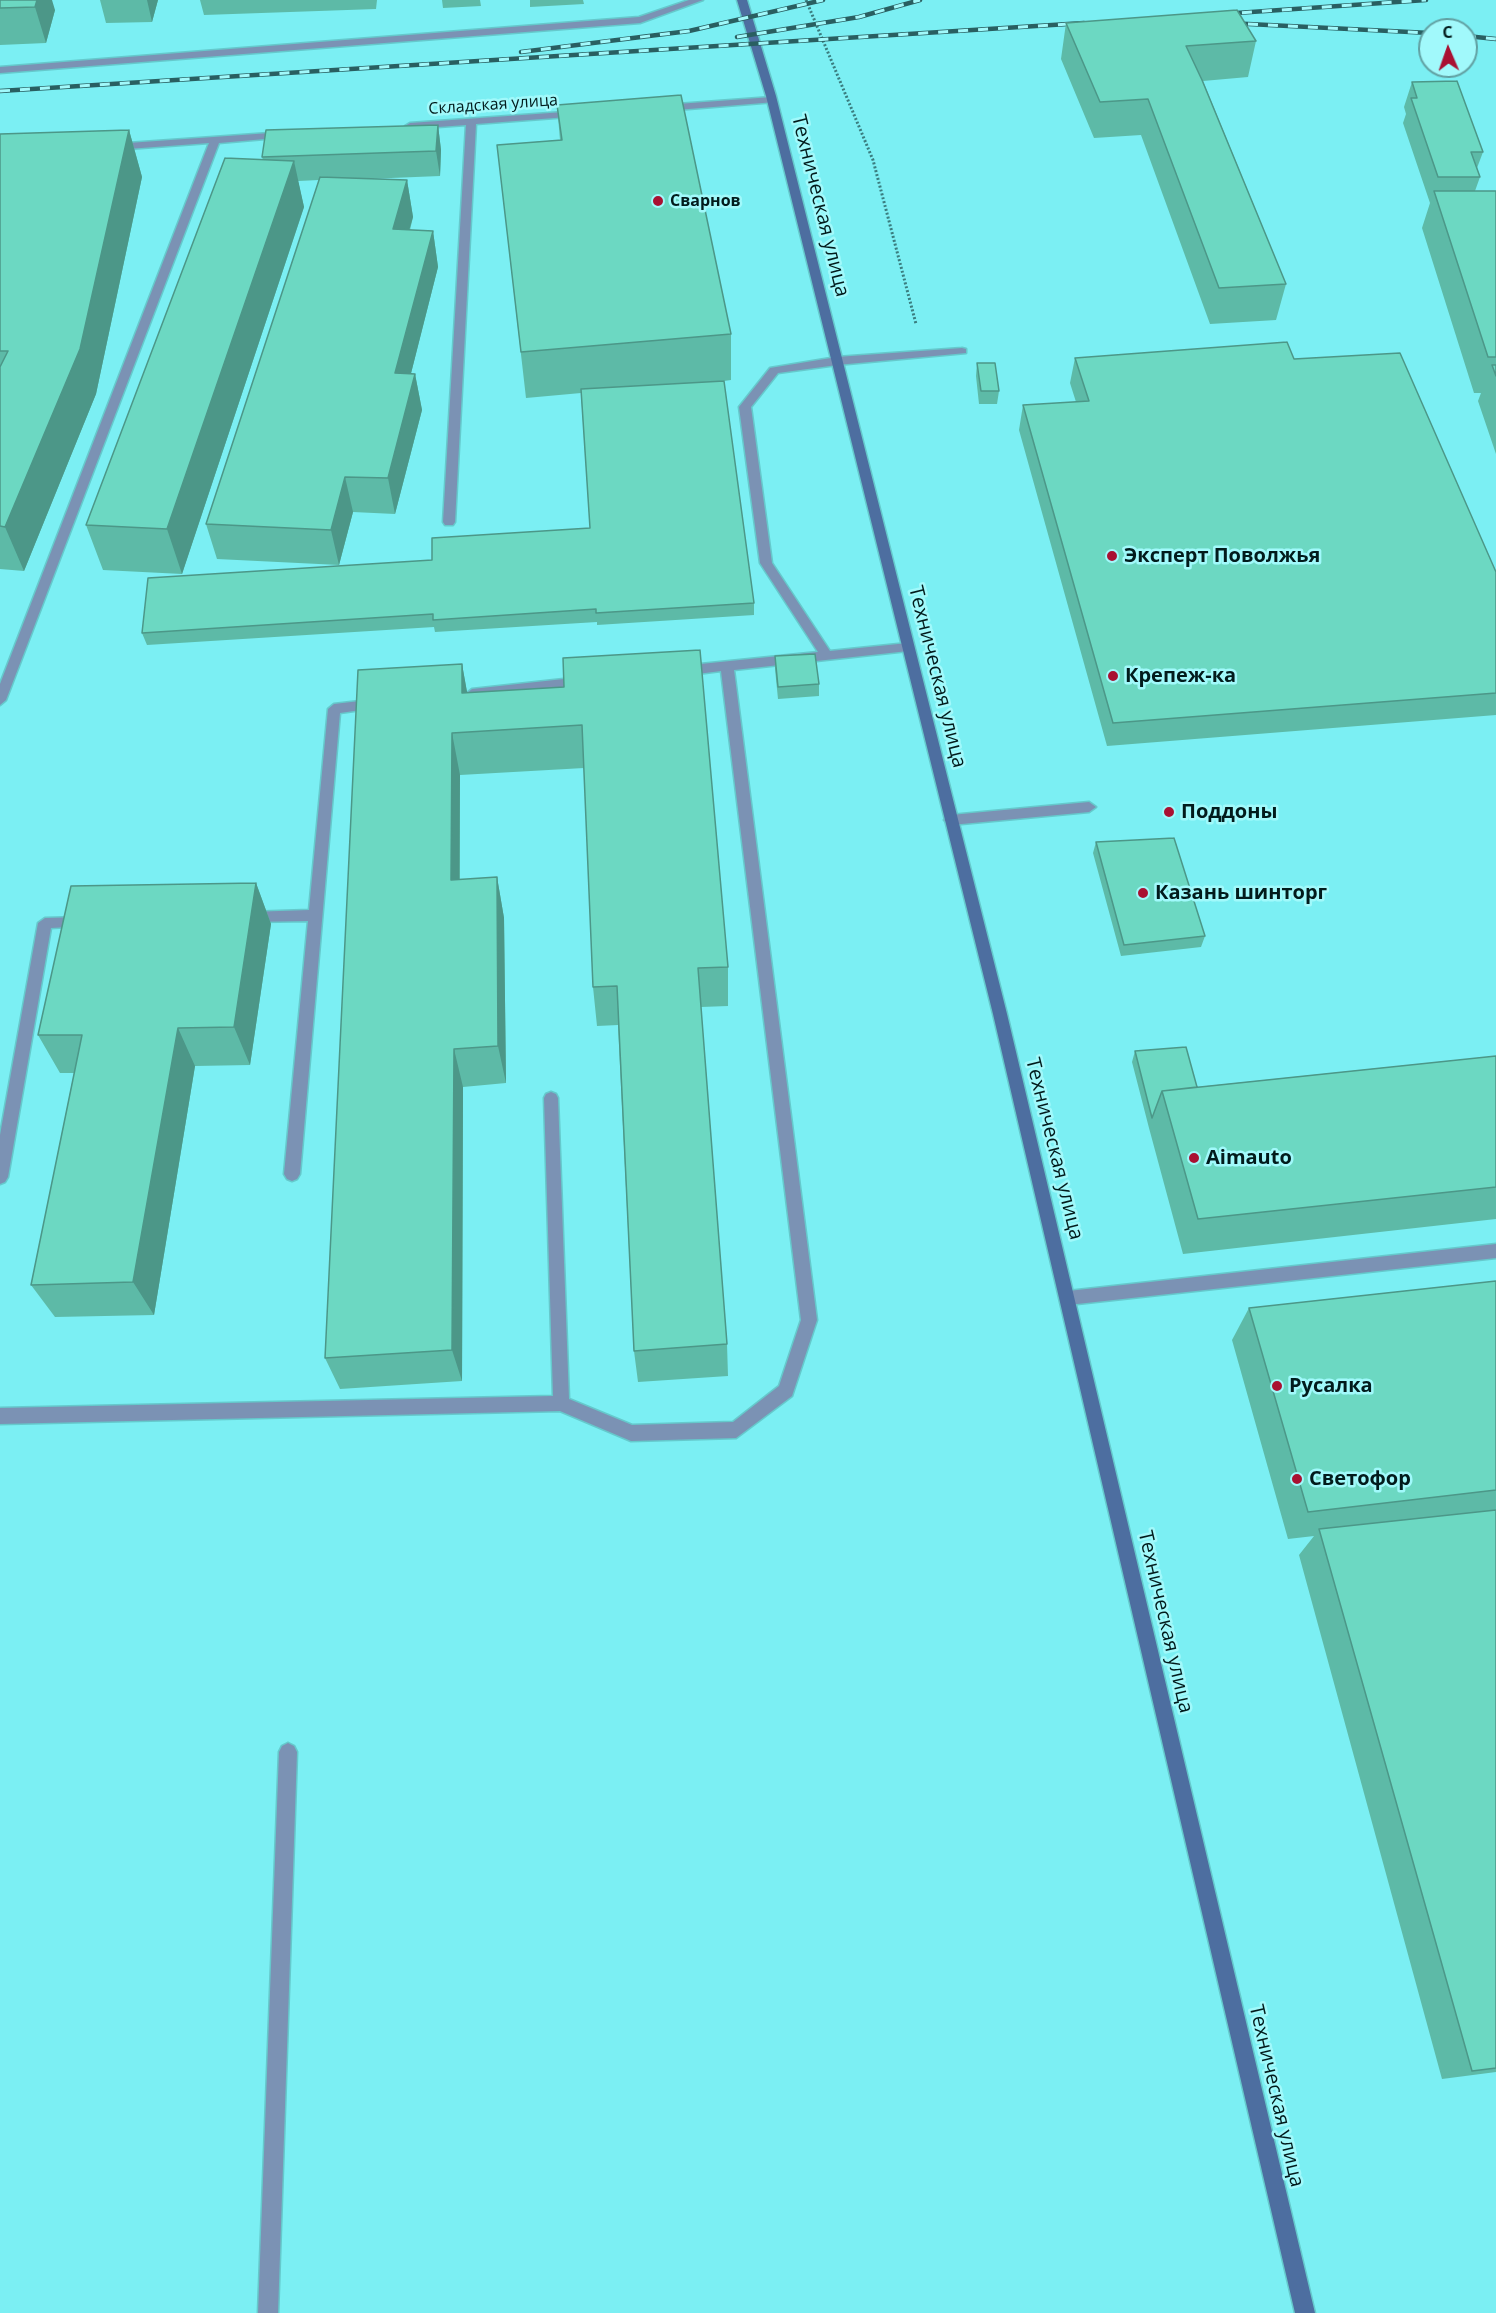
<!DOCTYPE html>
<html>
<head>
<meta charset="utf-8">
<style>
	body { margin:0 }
	#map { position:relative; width:1496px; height:2313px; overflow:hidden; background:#7beff3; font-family:"Open Sans",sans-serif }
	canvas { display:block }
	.north { position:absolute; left:1418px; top:18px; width:60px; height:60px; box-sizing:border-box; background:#a1f9fb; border:2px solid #61a0a2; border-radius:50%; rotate:358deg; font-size:16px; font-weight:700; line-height:24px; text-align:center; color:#021b1c }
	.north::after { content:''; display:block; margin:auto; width:21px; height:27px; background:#a91132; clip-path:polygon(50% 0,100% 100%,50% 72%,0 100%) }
</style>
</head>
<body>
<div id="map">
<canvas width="1496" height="2313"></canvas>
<div class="north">С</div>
</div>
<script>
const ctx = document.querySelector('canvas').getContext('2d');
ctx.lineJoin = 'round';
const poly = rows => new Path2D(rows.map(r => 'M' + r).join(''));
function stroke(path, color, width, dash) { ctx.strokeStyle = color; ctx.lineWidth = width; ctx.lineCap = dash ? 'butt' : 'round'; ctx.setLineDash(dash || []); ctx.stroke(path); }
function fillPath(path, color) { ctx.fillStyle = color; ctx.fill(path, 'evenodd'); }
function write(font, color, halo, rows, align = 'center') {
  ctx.font = font + ' "Open Sans",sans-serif'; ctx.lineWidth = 5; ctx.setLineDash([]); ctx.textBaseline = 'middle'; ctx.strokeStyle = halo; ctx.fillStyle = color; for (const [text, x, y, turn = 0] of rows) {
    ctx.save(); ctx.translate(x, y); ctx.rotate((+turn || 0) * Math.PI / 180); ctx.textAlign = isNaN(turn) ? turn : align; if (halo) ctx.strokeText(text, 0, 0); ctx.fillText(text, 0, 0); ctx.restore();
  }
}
const service = poly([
	[689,0,703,0,640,23,0,73,0,67,639,17,689,0],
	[772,97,775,98,775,102,664,111,659,108,664,105,772,97],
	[578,111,581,112,581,116,476,124,455,522,453,525,445,525,443,522,466,125,410,129,405,126,410,123,578,111],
	[284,132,288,133,288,137,219,143,6,700,0,705,0,684,209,143,114,150,109,147,114,144,284,132],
	[962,348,966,349,966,353,837,365,778,373,751,407,772,563,830,651,908,643,914,647,908,651,734,670,817,1320,792,1396,736,1438,631,1441,560,1411,0,1424,0,1408,553,1396,544,1098,546,1094,551,1092,556,1094,558,1098,569,1399,632,1425,733,1422,779,1386,801,1320,721,671,681,676,675,671,681,666,818,652,760,563,739,407,770,368,837,357,962,348],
	[582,677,588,682,582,687,472,699,466,694,472,689,582,677],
	[377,699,382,701,383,704,382,707,340,713,300,1174,297,1179,292,1181,287,1179,284,1174,308,921,249,922,242,917,249,912,309,910,328,709,334,704,377,699],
	[1089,802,1096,807,1089,812,951,825,944,820,951,815,1089,802],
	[81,917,88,922,86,926,51,928,8,1177,5,1182,0,1184,0,1135,38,923,45,918,81,917],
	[1496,1244,1496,1258,1068,1305,1062,1303,1060,1298,1062,1293,1068,1291,1496,1244],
	[288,1743,294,1746,297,1752,278,2313,258,2313,279,1752,282,1746,288,1743]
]);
const secondary = poly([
	[737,0,747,0,776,96,1007,1014,1315,2313,1295,2313,993,1014,766,96,737,0]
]);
stroke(service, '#65c9cc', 3);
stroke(secondary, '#65c9cc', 3);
stroke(poly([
	[806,0,873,160,916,324]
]), '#3a7d7f', 3, [2, 2]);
fillPath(service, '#7b92b4');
fillPath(secondary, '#4d6ea0');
const rail = poly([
	[1222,14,1426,0],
	[1228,23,1430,33],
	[1466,36,1496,39],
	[737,37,859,17,920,0],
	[521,52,689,31,823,0],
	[0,91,1084,23]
]);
stroke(rail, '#295f61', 4.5);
stroke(rail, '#a1f9fb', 3, [10]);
fillPath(poly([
	[0,0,55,10,46,43,0,45],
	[100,0,158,0,152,22,106,23],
	[200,0,377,0,376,9,204,15],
	[442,0,480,0,481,6,443,8],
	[530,0,583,0,584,4,530,7],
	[1066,23,1256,41,1248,77,1203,81,1286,284,1276,320,1210,324,1141,135,1094,138,1061,59],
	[1412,82,1483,152,1477,168,1480,177,1475,191,1496,191,1496,454,1478,401,1481,393,1474,393,1422,228,1430,203,1403,123,1406,114,1404,107],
	[557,105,731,334,731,380,724,381,754,603,754,615,597,625,597,622,435,632,434,627,147,645,142,633,432,560,590,528,581,393,526,398,497,145,560,140],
	[438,125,441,150,440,176,366,179,407,180,413,217,410,230,433,231,438,267,411,373,415,374,422,410,395,514,353,512,339,565,217,559,206,524,319,180,298,181,304,207,182,574,103,570,86,525,263,160,262,157],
	[129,130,142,177,96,394,24,571,0,569,0,134],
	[1075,358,1294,359,1496,572,1496,715,1107,746,1019,430,1023,405,1076,402,1070,383],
	[977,363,999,391,997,404,979,404,976,376],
	[775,656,819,684,819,696,778,699,775,669],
	[462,664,467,693,564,687,728,967,728,1006,701,1007,727,1344,728,1376,638,1382,634,1351,618,1025,597,1026,593,987,584,768,460,775,460,880,497,877,504,918,506,1083,463,1087,462,1381,340,1389,325,1358],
	[1096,842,1205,936,1201,947,1121,956,1093,853],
	[256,883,271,924,250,1065,195,1066,154,1315,55,1317,31,1285,74,1073,60,1073,38,1035],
	[1135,1051,1197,1087,1496,1056,1496,1219,1183,1254,1149,1128,1132,1062],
	[1496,1281,1496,2072,1442,2079,1299,1555,1314,1536,1288,1539,1232,1340,1249,1308]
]), '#5dbaa7');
fillPath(poly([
	[37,0,52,0,55,10,46,43,35,7],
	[147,0,158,0,152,22],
	[438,125,441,150,440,176,436,151],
	[129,130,142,177,96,394,24,571,5,527],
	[294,161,304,207,182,574,167,529],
	[407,180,413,217,399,265,393,229],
	[433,231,438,267,402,409,395,373],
	[415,374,422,410,395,514,388,478],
	[345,477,353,512,339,565,331,530],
	[462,664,470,708,462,693],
	[452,733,460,775,459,921,451,880],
	[497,877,504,918,506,1083,498,1046],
	[256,883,271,924,250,1065,234,1027],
	[178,1028,195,1066,154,1315,133,1282],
	[454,1049,463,1087,462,1381,452,1350]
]), '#4c9788');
const building = poly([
	[0,0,37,0,35,7,0,8,0,0],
	[1237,10,1256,41,1186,46,1202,80,1286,284,1219,288,1148,99,1100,102,1066,23,1237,10],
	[1457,81,1483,152,1471,152,1480,177,1438,177,1411,98,1417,98,1412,82,1457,81],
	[681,95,731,334,521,352,497,145,562,140,557,105,681,95],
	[438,125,436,151,262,157,266,130,438,125],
	[129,130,80,349,5,527,0,526,0,367,8,351,0,351,0,134,129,130],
	[225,158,294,161,167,529,86,525,225,158],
	[320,177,407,180,393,229,433,231,395,373,415,374,388,478,345,477,331,530,206,524,320,177],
	[1434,191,1496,191,1496,357,1488,357,1434,191],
	[1287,342,1294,359,1400,353,1496,572,1496,693,1113,723,1023,405,1089,401,1075,358,1287,342],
	[977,363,995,363,999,391,981,391,977,363],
	[1492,365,1496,365,1496,376,1492,365],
	[724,381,754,603,596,613,596,609,433,620,433,614,142,633,148,578,432,560,432,538,590,528,581,389,724,381],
	[700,650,728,967,698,968,727,1344,634,1351,617,986,593,987,582,725,452,733,451,880,497,877,498,1046,454,1049,452,1350,325,1358,358,670,462,664,462,693,564,687,563,658,700,650],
	[815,654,819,684,778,687,775,656,815,654],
	[1174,838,1205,936,1124,945,1096,842,1174,838],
	[256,883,234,1027,178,1028,133,1282,31,1285,82,1035,38,1035,71,886,256,883],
	[1186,1047,1197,1087,1162,1091,1152,1118,1135,1051,1186,1047],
	[1496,1056,1496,1187,1198,1219,1162,1091,1496,1056],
	[1496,1281,1496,1490,1308,1512,1249,1308,1496,1281],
	[1496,1510,1496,2068,1472,2071,1319,1529,1496,1510]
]);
fillPath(building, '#6cd8c2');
stroke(building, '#4c9788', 1.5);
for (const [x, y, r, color] of [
	[658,201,6,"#a91132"],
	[1112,556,6,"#a91132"],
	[1113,676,6,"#a91132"],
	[1169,812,6,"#a91132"],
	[1143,893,6,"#a91132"],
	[1194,1158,6,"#a91132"],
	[1277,1386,6,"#a91132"],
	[1297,1479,6,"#a91132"]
]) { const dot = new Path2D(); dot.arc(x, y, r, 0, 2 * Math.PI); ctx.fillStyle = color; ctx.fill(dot); stroke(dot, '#a1f9fb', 2); }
write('16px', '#021b1c', '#a1f9fb', [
	["Складская улица",493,105,-4]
]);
write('bold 16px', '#021b1c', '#a1f9fb', [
	["Сварнов",670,201]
], 'left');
write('20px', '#021b1c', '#a1f9fb', [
	["Техническая улица",820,206,76],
	["Техническая улица",937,677,76],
	["Техническая улица",1054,1149,76],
	["Техническая улица",1165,1622,77],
	["Техническая улица",1276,2096,77]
]);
write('bold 20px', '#021b1c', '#a1f9fb', [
	["Эксперт Поволжья",1124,556],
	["Крепеж-ка",1125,676],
	["Поддоны",1181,812],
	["Казань шинторг",1155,893],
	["Aimauto",1206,1158],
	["Русалка",1289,1386],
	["Светофор",1309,1479]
], 'left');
</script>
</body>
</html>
